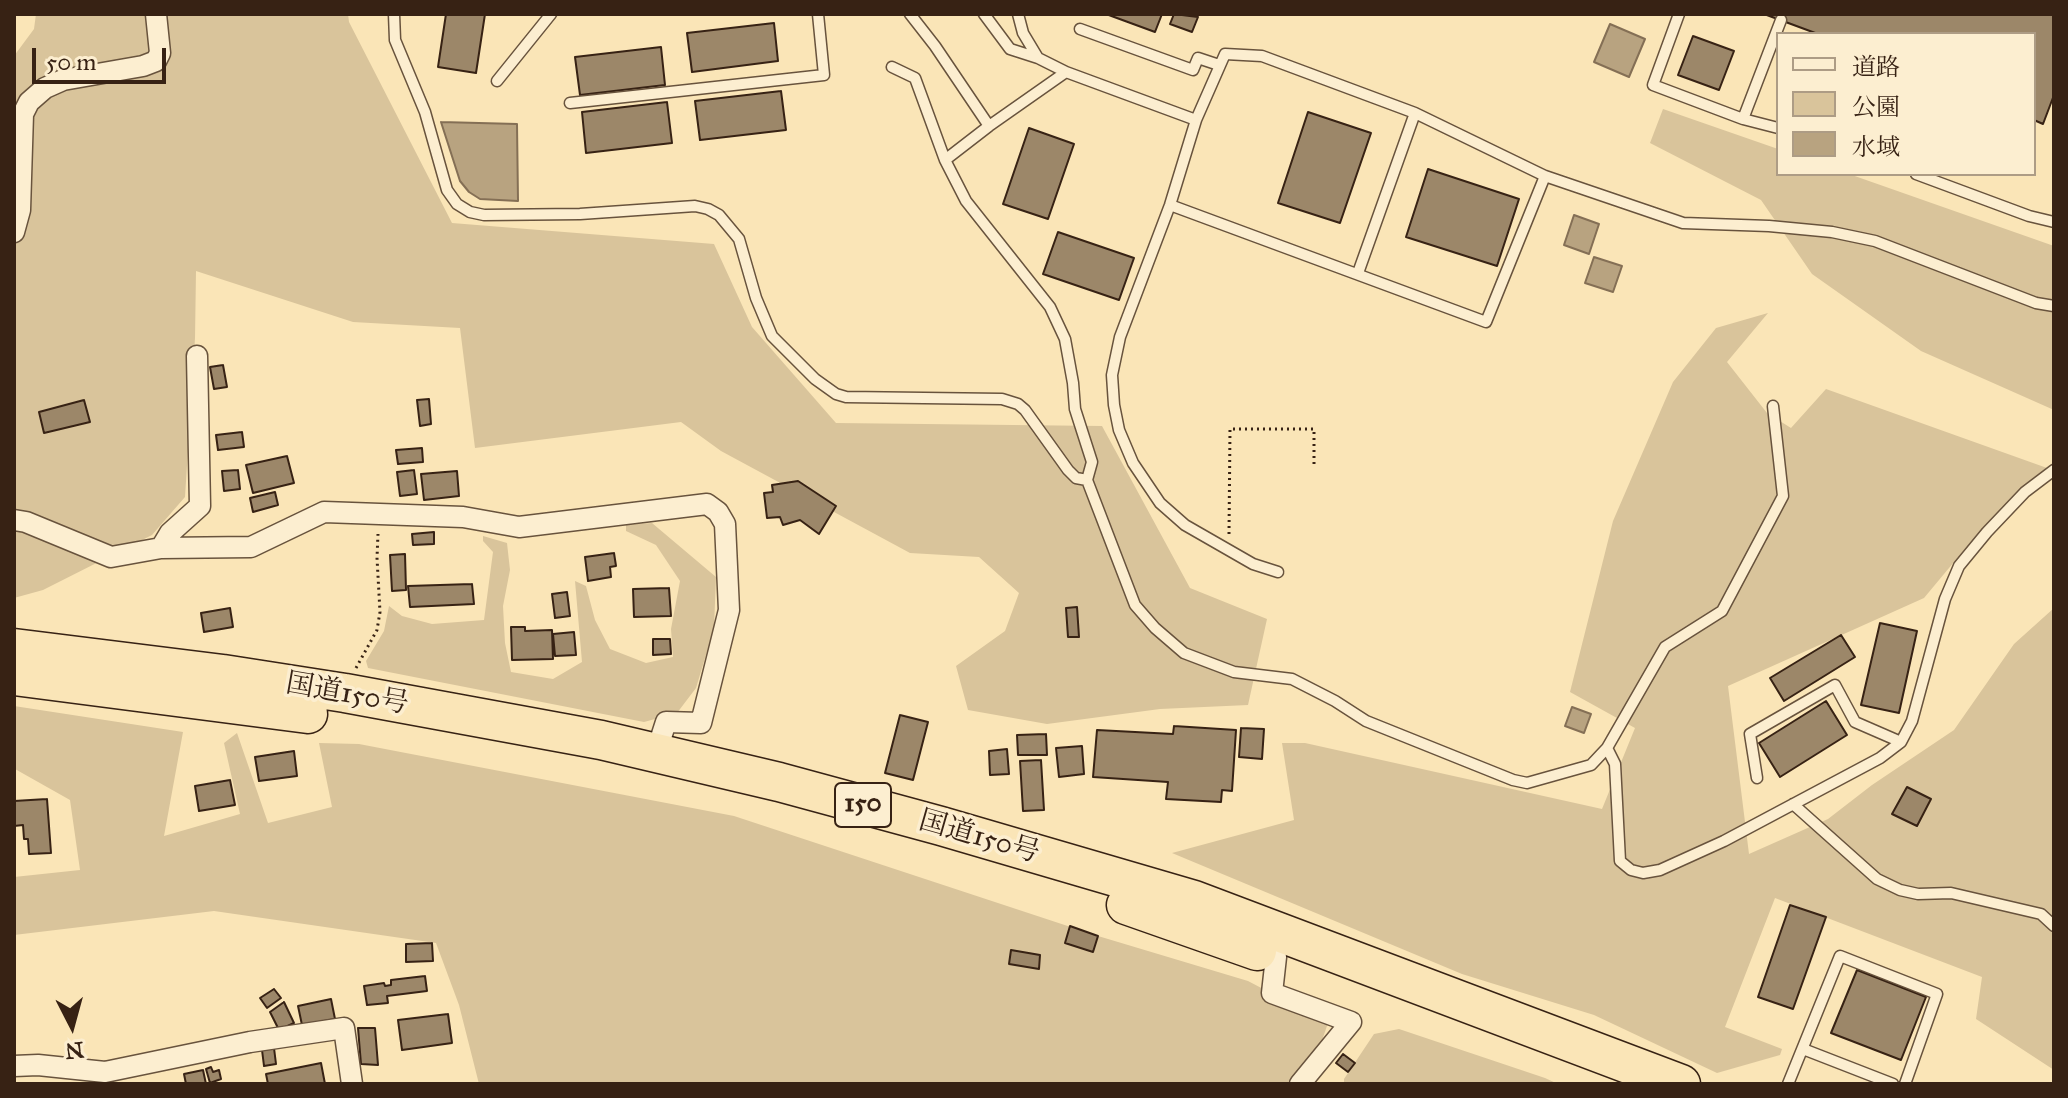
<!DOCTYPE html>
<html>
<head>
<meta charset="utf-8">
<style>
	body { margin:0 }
	#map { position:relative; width:2068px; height:1098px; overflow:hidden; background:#fae5b7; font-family:"IM FELL Great Primer","Noto Serif JP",serif }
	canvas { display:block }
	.frame { position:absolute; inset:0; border:16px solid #372214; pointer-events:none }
	.legend { position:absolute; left:1776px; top:32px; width:260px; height:144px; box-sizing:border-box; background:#fceed0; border:2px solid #ad9c85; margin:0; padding:10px 14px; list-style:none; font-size:24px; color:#372214 }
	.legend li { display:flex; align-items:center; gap:16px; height:40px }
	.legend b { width:40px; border:2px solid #ad9c85 }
	.north { position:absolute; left:32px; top:986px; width:80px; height:80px; -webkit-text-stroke:6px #fceed0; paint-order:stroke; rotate:174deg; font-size:22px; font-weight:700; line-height:32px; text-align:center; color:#372214 }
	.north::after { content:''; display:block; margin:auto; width:28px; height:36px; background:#372214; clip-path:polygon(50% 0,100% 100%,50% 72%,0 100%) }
	.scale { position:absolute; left:32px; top:48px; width:134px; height:36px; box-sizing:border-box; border:4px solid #372214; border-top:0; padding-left:10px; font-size:24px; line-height:28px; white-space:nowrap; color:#372214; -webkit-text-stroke:6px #fceed0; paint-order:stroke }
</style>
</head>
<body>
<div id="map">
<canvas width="2068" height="1098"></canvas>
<div class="frame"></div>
<ul class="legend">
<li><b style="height:10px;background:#fceed0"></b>道路</li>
<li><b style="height:22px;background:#d9c49b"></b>公園</li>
<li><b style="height:22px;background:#b8a380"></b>水域</li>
</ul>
<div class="north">N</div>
<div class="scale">50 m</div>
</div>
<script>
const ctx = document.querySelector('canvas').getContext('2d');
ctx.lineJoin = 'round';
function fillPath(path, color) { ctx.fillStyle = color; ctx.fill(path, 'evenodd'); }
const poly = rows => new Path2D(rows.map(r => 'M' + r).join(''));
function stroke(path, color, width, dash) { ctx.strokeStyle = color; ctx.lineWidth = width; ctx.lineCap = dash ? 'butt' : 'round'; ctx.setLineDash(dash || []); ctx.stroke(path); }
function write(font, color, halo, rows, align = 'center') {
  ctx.font = font + ' "IM FELL Great Primer","Noto Serif JP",serif'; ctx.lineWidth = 7; ctx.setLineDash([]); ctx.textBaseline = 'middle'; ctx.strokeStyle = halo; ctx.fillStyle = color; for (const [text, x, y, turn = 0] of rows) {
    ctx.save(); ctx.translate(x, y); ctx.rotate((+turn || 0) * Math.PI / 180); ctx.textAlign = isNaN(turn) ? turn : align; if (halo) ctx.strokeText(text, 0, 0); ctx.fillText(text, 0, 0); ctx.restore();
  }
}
fillPath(poly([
	[36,14,348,14,349,22,452,223,714,244,752,327,836,423,1102,426,1190,588,1267,619,1248,705,1160,709,1047,724,968,710,956,666,1005,631,1019,593,979,557,910,553,721,451,681,422,475,448,460,328,353,322,196,271,195,338,185,497,152,535,43,590,14,598,14,56,34,29],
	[1663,109,1778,149,1778,174,1849,174,2054,246,2054,410,1921,351,1812,274,1761,200,1650,143],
	[1768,313,1727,362,1767,413,1791,428,1826,389,2047,468,1969,544,1924,598,1728,686,1749,854,1828,819,1872,785,1954,730,2014,644,2054,608,2054,1070,1976,1019,1982,977,1775,898,1725,1027,1782,1049,1780,1055,1717,1073,1594,1015,1462,974,1172,853,1294,820,1282,743,1305,743,1602,809,1635,728,1570,692,1613,521,1673,382,1716,328],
	[652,523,716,577,714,628,696,688,677,713,644,722,368,668,366,661,384,631,389,606,402,616,432,624,484,620,493,552,483,541,483,536,507,543,510,570,503,606,505,643,511,672,553,679,582,662,575,581,586,586,595,620,610,649,646,663,673,657,671,629,680,581,656,545,626,531,626,525],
	[14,706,183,732,164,836,240,814,224,743,237,733,268,823,332,807,319,743,359,744,734,816,1098,936,1248,981,1328,1023,1317,1055,1292,1084,479,1084,459,1005,436,943,214,911,14,935,14,877,80,870,70,800,15,769],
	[1399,1029,1545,1078,1558,1084,1344,1084,1344,1079,1374,1034]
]), '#d9c49b');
const water = poly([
	[1610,24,1645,39,1629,77,1594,62,1610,24],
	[441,122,517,124,518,201,480,199,469,192,460,181,441,122],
	[1574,215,1599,224,1589,254,1564,245,1574,215],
	[1594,257,1622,266,1613,292,1585,283,1594,257],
	[1572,707,1591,714,1584,733,1565,726,1572,707]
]);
fillPath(water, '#b8a380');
stroke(water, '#846f55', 2);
const building = poly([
	[446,14,485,14,476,73,438,67,446,14],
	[1106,14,1162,14,1155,32,1106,14],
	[1174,14,1198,17,1192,32,1170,24,1174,14],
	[1764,14,2054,14,2054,95,2043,124,2034,120,2034,34,1818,34,1764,14],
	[774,23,778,61,692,72,687,33,774,23],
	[1693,36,1734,51,1719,90,1678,75,1693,36],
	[661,47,665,85,580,95,575,57,661,47],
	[781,91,786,130,700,140,695,101,781,91],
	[667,102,672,143,586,153,582,112,667,102],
	[1308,112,1371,133,1340,223,1278,203,1308,112],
	[1029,128,1074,144,1048,219,1003,204,1029,128],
	[1428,169,1519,199,1497,266,1406,237,1428,169],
	[1058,232,1134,258,1119,300,1043,274,1058,232],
	[223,365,227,387,214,389,210,367,223,365],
	[429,399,431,424,420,426,417,400,429,399],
	[84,400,90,422,44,433,39,412,84,400],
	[242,432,244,447,218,450,216,435,242,432],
	[422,448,423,462,398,464,396,450,422,448],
	[287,456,294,483,253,493,246,465,287,456],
	[238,470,240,489,224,491,222,471,238,470],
	[414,470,417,494,400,496,397,472,414,470],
	[457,471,459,496,424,500,421,474,457,471],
	[798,481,836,506,819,534,800,520,783,525,780,517,767,518,764,493,773,492,772,485,798,481],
	[275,492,278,505,253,512,250,498,275,492],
	[434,532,434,544,413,545,412,534,434,532],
	[614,553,616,566,610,567,611,577,588,581,585,557,614,553],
	[405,554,406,590,392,591,390,555,405,554],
	[472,584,474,604,410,607,408,586,472,584],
	[669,588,671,616,634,617,633,589,669,588],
	[567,592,570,616,555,618,552,594,567,592],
	[1077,607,1079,637,1068,637,1066,608,1077,607],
	[230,608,233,627,204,632,201,613,230,608],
	[1880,623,1917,631,1899,713,1861,705,1880,623],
	[511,627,525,627,525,631,552,630,553,659,512,660,511,627],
	[574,632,576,655,555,656,553,634,574,632],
	[1841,635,1855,657,1784,701,1770,678,1841,635],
	[653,639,670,639,671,654,653,655,653,639],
	[1826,701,1847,735,1780,777,1759,743,1826,701],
	[900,715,928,722,913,780,885,773,900,715],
	[1174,726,1236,730,1232,791,1222,790,1221,802,1166,799,1168,782,1093,777,1097,730,1173,734,1174,726],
	[1241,728,1264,729,1262,759,1239,757,1241,728],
	[1046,734,1047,755,1018,755,1017,735,1046,734],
	[1082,746,1084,774,1059,777,1056,748,1082,746],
	[1007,749,1009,774,990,775,989,751,1007,749],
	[294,751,297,776,259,781,255,757,294,751],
	[1041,760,1044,810,1023,811,1020,761,1041,760],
	[230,780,235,805,199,811,195,786,230,780],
	[1907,787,1931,799,1917,826,1892,814,1907,787],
	[47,799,51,853,29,854,28,839,24,839,23,825,14,826,14,801,47,799],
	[1790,905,1826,917,1793,1009,1758,997,1790,905],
	[1070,926,1098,936,1093,952,1065,943,1070,926],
	[432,943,433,961,406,962,406,944,432,943],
	[1011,950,1040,955,1039,969,1009,964,1011,950],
	[1857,970,1926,997,1901,1060,1831,1033,1857,970],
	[425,976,427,991,387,996,388,1003,367,1005,364,986,384,983,385,986,391,985,391,980,425,976],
	[274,989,281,998,267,1008,260,998,274,989],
	[331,999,335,1019,302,1025,298,1006,331,999],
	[284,1002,294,1023,279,1030,270,1012,284,1002],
	[448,1014,452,1043,402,1050,398,1020,448,1014],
	[358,1028,375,1028,378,1065,361,1064,358,1028],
	[274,1048,276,1064,264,1066,262,1050,274,1048],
	[1343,1054,1355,1063,1348,1072,1336,1063,1343,1054],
	[321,1063,325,1084,268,1084,266,1074,321,1063],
	[211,1067,213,1072,219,1070,221,1079,210,1083,206,1069,211,1067],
	[203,1070,206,1084,186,1084,184,1074,203,1070]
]);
fillPath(building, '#9c8769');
stroke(building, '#372214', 2);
const lane = poly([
	[394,14,395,40,425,112,447,190,457,204,470,212,484,215,580,214,695,206,708,209,719,215,739,239,756,298,772,336,815,379,836,394,846,397,1002,399,1018,404,1025,410,1068,470,1076,478,1087,480],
	[910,14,935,46,989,126,1066,72],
	[984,14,1010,49,1038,58],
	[1018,14,1023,33,1038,58,1066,72,1196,120,1225,54,1262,56,1415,113,1545,176,1683,223,1769,226,1832,232,1875,241,2036,303,2054,306],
	[1679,14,1653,85,1743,119,1778,128],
	[1080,29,1193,70,1198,58,1219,65],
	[892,67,915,78,945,160,966,201,1050,307,1065,339,1073,383,1075,409,1092,462,1087,480,1135,605,1155,628,1184,653,1234,672,1292,679,1335,701,1366,721,1513,780,1527,783,1591,765,1607,748,1665,647,1722,611,1783,496,1773,406],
	[497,81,551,14],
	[570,103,824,75,818,14],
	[1743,119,1781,20],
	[1196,120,1170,205,1120,337,1112,375,1114,405,1119,430,1133,463,1160,503,1185,525,1253,564,1278,572],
	[945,160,989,126],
	[1916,174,2029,216,2054,222],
	[1170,205,1486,322,1545,176],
	[1358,273,1415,113],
	[1607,748,1615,764,1620,861,1631,870,1643,873,1660,870,1724,841,1880,758,1901,742,1912,721,1945,599,1959,566,1987,532,2025,492,2054,470],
	[1757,778,1750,734,1835,685,1855,722,1901,742],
	[1793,804,1877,879,1900,890,1918,894,1951,893,2041,914,2054,926],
	[1803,1049,1893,1084],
	[1788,1084,1840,956,1937,994,1905,1084]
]);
const street = poly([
	[14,232,20,210,23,114,29,102,45,88,63,80,143,66,156,61,160,53,156,14],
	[14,520,26,522,111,557,161,548,251,547,324,512,463,517,519,527,707,504,718,512,725,524,729,610,701,723,666,722,656,753],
	[161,548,170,533,200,506,197,356],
	[1276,957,1272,993,1351,1022,1300,1084],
	[14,1066,38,1065,105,1072,250,1042,344,1028,352,1084]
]);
const highway = poly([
	[14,648,223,674,345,693,601,740,779,782,941,826,1194,900,1681,1084],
	[14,676,308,714],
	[1126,905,1257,951]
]);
stroke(lane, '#68533d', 13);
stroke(street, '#68533d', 23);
stroke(highway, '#372214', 41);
stroke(poly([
	[1229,534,1230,429,1314,429,1314,465],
	[356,668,377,630,380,612,377,558,378,534]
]), '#372214', 3, [2, 4]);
stroke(lane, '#fceed0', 10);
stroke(street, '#fceed0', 20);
stroke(highway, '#fae5b7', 38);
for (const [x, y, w] of [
	[863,805,56]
]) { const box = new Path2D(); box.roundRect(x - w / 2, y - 22, w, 44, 6); ctx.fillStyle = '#fceed0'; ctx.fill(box); stroke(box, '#372214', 2); }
write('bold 26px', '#372214', null, [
	["150",863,805]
]);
write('28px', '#372214', '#fceed0', [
	["国道150号",347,695,10],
	["国道150号",979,838,16]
]);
</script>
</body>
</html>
